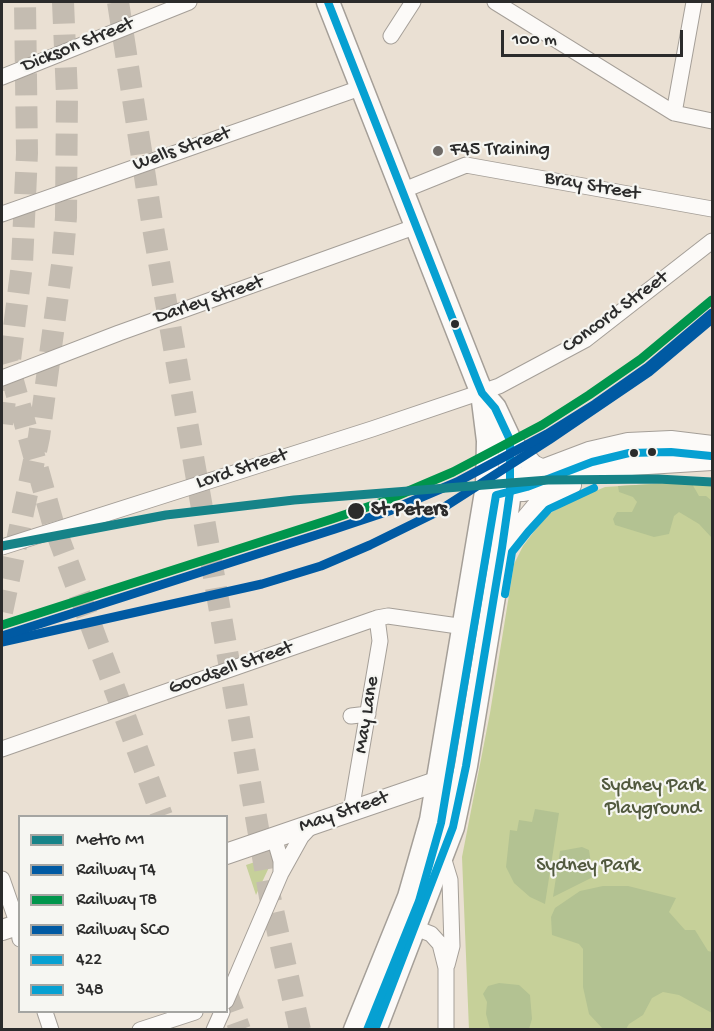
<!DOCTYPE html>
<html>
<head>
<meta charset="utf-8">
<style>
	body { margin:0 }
	#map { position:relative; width:714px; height:1031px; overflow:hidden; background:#eae0d3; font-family:"Gochi Hand",sans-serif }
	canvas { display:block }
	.frame { position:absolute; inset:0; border:3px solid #2b2b2b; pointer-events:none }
	.legend { position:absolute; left:18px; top:815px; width:210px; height:198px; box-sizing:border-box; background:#f6f6f2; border:2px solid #a5a5a2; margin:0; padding:8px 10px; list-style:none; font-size:18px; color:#2b2b2b }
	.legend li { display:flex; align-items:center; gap:12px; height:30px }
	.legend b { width:30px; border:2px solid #a5a5a2 }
	.scale { position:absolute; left:501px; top:30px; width:182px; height:27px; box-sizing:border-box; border:3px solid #2b2b2b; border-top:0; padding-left:8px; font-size:18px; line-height:21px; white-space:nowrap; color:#2b2b2b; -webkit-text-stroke:4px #f6f6f2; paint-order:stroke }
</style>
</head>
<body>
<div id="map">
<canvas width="714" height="1031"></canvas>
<div class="frame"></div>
<ul class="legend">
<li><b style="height:8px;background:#168388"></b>Metro M1</li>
<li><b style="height:8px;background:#005aa3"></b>Railway T4</li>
<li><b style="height:8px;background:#00954c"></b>Railway T8</li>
<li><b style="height:8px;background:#005aa3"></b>Railway SCO</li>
<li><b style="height:8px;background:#06a0d2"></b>422</li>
<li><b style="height:8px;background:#06a0d2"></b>348</li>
</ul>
<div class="scale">100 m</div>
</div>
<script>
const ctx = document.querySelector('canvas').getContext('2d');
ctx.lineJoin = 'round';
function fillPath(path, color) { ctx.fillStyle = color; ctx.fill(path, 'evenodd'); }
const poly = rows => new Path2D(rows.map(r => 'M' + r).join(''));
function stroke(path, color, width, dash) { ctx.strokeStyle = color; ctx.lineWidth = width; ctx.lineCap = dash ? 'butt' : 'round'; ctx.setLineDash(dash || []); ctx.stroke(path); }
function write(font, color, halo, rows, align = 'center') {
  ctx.font = font + ' "Gochi Hand",sans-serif'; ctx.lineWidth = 4.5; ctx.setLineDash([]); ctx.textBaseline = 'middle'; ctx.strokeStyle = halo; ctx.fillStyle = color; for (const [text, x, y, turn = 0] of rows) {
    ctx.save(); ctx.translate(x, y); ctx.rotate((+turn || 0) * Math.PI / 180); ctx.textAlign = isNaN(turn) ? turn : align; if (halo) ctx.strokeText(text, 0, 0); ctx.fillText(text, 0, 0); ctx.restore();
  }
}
fillPath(poly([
	[712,480,712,1029,469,1030,462,857,490,713,514,564,523,546,536,529,549,514,567,503,605,487],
	[270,857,272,861,256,895,246,865]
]), '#c6d099');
fillPath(poly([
	[691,482,699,496,706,496,712,501,712,538,699,524,679,512,674,516,669,534,654,537,615,525,613,519,617,512,632,512,637,502,633,497,619,492,618,486],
	[535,809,559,813,545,904,530,897,514,883,506,867,510,830,517,831,519,820,532,822],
	[582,847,589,850,593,877,553,897,560,851],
	[628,886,676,898,669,912,685,930,695,930,708,951,712,952,712,1013,679,995,663,992,652,998,643,1015,629,1024,626,1029,603,1029,589,1014,583,987,583,949,579,944,552,935,551,917,555,908,580,891,603,886],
	[499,983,519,985,530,995,532,1019,529,1029,490,1029,486,1014,487,1002,483,994,488,986]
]), '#b3c292');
stroke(poly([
	[118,2,152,222,270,897,300,1030],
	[2,342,53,523,162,816],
	[2,424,22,264,27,153,25,2],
	[2,612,39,437,62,265,66,217,67,95,63,2],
	[226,991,240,1030]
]), '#c4bcb1', 22, [22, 11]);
const minor = poly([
	[495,2,674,113,712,121],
	[391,36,413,2],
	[2,77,189,2],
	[674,113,694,2],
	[404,190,466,165,712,209],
	[2,214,363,87],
	[2,378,119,333,417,226],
	[2,547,372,429,499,386,585,340,712,241],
	[351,716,368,714],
	[2,749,377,618,388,616,465,627],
	[351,811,380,641,377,618],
	[274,837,281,861,281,873],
	[443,857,450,880,452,946,447,965],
	[2,879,18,925,20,939],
	[408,925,431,934,440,944,446,968,446,1030],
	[226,1001,281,873,301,837,313,824],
	[45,1012,51,1030],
	[140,1030,195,1012],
	[214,1030,222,1012]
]);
const major = poly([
	[510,440,533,465,543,470],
	[497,484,523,477,589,452,628,443,671,441,712,446],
	[506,491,524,491,599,467,712,460],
	[502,548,538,505,571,485],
	[226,854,439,781,462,785],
	[2,930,20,924]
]);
const highway = poly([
	[328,2,477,381,482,393,495,408,510,440,510,492,502,548,466,766,453,827,375,1030],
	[355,1030,409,897,431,820,487,486,488,441,482,393]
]);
stroke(minor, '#a59f98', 17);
stroke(major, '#a59f98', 22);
stroke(highway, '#a59f98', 25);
stroke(minor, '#fcfaf8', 15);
stroke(major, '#fcfaf8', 20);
stroke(highway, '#fcfaf8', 22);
stroke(poly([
	[328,2,477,381,482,393,495,408,510,440,510,492,502,548,466,766,453,827,375,1030]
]), '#06a0d2', 8);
stroke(poly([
	[505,594,512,552,528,532,549,509,594,488],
	[367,1030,419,901,441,823,496,495,527,487,592,462,629,453,671,452,711,456]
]), '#06a0d2', 8);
stroke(poly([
	[2,642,262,584,321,566,370,545,435,513,549,440,649,372,712,319]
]), '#005aa3', 9);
stroke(poly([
	[2,625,332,519,385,501,453,472,542,425,589,395,641,359,712,300]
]), '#00954c', 9);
stroke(poly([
	[5,635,335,529,389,511,457,482,547,434,595,404,648,367,712,313]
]), '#005aa3', 9);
stroke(poly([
	[2,546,166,515,294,500,548,480,658,479,712,482]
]), '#168388', 9);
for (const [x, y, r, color] of [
	[438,151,6,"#6e6a66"],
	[455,324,5,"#2b2b2b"],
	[652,452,5,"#2b2b2b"],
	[634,453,5,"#2b2b2b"],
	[356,511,9,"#2b2b2b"]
]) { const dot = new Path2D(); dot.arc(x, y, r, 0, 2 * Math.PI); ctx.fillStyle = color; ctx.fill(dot); stroke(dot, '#f6f6f2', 2); }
write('20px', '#2b2b2b', '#f6f6f2', [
	["Dickson Street",78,46,-22],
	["Wells Street",182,150,-19],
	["Bray Street",592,187,10],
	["Darley Street",209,301,-19],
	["Concord Street",616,313,-36],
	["Lord Street",242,470,-18],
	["Goodsell Street",231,669,-19],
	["May Lane",368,715,-81],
	["May Street",344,813,-19]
]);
write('20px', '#2b2b2b', '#f6f6f2', [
	["F45 Training",450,151]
], 'left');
write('bold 20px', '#2b2b2b', '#f6f6f2', [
	["St Peters",371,511]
], 'left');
write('20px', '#51593e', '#f6f6f2', [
	["Sydney Park",653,787],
	["Playground",653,810],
	["Sydney Park",588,867]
]);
</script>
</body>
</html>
